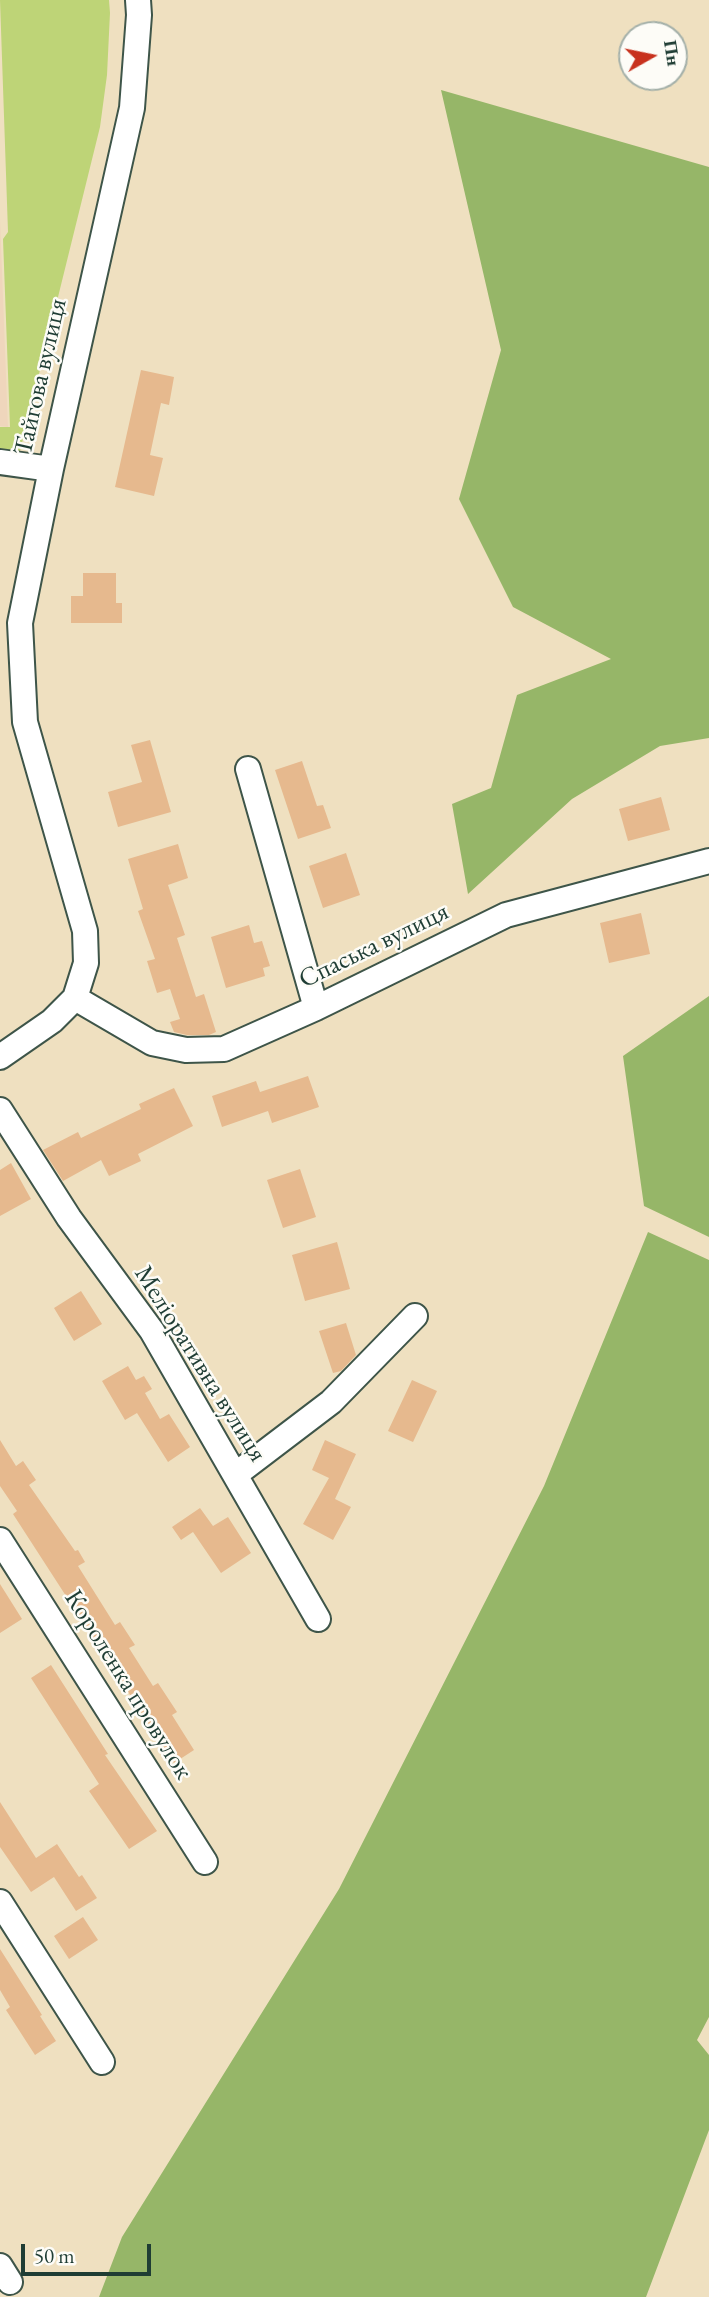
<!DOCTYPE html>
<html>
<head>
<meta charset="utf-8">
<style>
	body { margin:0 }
	#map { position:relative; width:709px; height:2297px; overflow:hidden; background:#efe0c0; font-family:"EB Garamond",serif }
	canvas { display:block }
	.north { position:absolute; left:618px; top:21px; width:70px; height:70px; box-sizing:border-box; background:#fdfcf7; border:2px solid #a4b0a9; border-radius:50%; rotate:81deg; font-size:19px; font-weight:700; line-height:28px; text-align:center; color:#1f3d34 }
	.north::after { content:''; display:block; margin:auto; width:24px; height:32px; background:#c8321e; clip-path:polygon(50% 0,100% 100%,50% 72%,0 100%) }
	.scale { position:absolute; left:21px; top:2244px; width:130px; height:32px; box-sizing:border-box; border:4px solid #1f3d34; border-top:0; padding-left:9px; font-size:21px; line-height:24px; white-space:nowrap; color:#1f3d34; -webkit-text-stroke:5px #fdfcf7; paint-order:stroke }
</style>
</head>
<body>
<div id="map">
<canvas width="709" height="2297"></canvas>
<div class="north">Пн</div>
<div class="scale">50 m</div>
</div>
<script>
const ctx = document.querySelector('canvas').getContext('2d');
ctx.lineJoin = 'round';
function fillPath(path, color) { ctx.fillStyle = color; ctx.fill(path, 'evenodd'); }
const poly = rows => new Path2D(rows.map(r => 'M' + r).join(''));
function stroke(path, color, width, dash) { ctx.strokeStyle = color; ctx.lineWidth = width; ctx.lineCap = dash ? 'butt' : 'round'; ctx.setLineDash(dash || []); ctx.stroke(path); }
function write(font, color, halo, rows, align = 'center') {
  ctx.font = font + ' "EB Garamond",serif'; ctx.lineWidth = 5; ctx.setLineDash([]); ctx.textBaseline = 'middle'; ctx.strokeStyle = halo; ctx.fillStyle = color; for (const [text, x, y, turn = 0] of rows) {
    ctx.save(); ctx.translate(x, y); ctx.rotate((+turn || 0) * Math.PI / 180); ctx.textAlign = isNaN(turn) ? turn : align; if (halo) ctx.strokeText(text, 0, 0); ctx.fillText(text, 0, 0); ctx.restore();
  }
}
fillPath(poly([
	[0,217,8,427,0,426]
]), '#efd6bc');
fillPath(poly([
	[0,0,109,0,110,13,107,75,100,127,18,459,0,456,0,427,10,427,3,239,8,232]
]), '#bed477');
fillPath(poly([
	[441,90,709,167,709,738,660,746,572,799,468,894,452,804,491,788,517,695,611,659,513,607,459,499,501,350],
	[709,996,709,1237,644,1206,623,1056],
	[648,1232,709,1260,709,2017,697,2040,709,2055,709,2130,646,2297,99,2297,122,2237,339,1889,544,1486]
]), '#96b668');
fillPath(poly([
	[141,370,174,377,169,405,161,403,150,455,163,458,154,496,115,487],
	[83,573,116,573,116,603,122,603,122,623,71,623,71,596,83,596],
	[150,740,171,812,118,827,108,792,142,782,131,745],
	[302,761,317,806,323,805,331,828,298,839,275,770],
	[661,797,670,830,628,841,619,809],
	[178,844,188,878,168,885,185,935,177,938,196,997,204,994,216,1032,209,1035,187,1035,174,1032,170,1022,180,1019,170,989,157,993,147,961,155,959,138,911,143,909,128,859],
	[346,853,360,895,323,908,309,866],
	[641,913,650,954,609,963,600,923],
	[249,925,254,943,262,941,270,966,263,968,265,976,226,988,211,937],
	[308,1076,319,1107,272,1123,268,1111,222,1127,212,1096,256,1081,260,1092],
	[174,1088,193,1126,138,1154,141,1161,109,1176,101,1160,63,1181,43,1150,78,1132,81,1138,141,1109,139,1104],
	[11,1163,31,1199,0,1216,0,1170],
	[300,1169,316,1217,283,1228,267,1180],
	[337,1242,350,1289,305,1301,292,1255],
	[81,1291,102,1324,74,1341,54,1308],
	[346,1323,356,1355,341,1371,333,1373,319,1331],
	[128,1366,136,1380,144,1376,152,1389,145,1393,160,1419,169,1414,190,1447,168,1462,137,1413,125,1420,102,1381],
	[412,1380,437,1391,413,1442,388,1431],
	[0,1440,16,1466,23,1461,36,1480,29,1485,75,1551,78,1550,85,1562,78,1566,115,1625,120,1622,135,1645,129,1648,153,1686,158,1683,177,1712,172,1715,194,1750,174,1763,13,1514,17,1511,0,1486],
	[325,1440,356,1454,335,1499,351,1507,333,1540,303,1524,329,1478,312,1470],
	[200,1508,213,1526,228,1517,251,1553,221,1573,193,1532,181,1540,172,1527],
	[0,1584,22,1619,0,1633],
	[51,1665,108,1754,105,1755,157,1831,129,1849,89,1791,99,1784,31,1678],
	[0,1802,36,1858,57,1844,79,1877,82,1875,97,1898,76,1911,54,1877,31,1892,0,1847],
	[83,1917,98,1940,69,1959,54,1936],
	[0,1949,42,2015,40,2016,56,2041,35,2055,6,2010,10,2007,0,1990]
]), '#e6b98e');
const minor = poly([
	[0,462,51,469],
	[248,769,316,1008],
	[75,998,152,1043,186,1050,224,1049,316,1008,506,915,709,861],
	[0,1057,52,1021,75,998,86,963,85,931,25,722,20,623,51,469,132,108,139,15,138,0],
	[0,1110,69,1218,152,1331,318,1619],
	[235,1475,331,1402,415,1316],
	[0,1540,205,1862],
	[0,1902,102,2062],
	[0,2266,10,2282]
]);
stroke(minor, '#3e5549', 28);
stroke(minor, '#fff', 24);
write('26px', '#1f3d34', '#fdfcf7', [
	["Тайгова вулиця",41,377,-77],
	["Спаська вулиця",374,946,-26],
	["Меліоративна вулиця",200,1364,58],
	["Короленка провулок",128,1685,58]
]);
</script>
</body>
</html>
